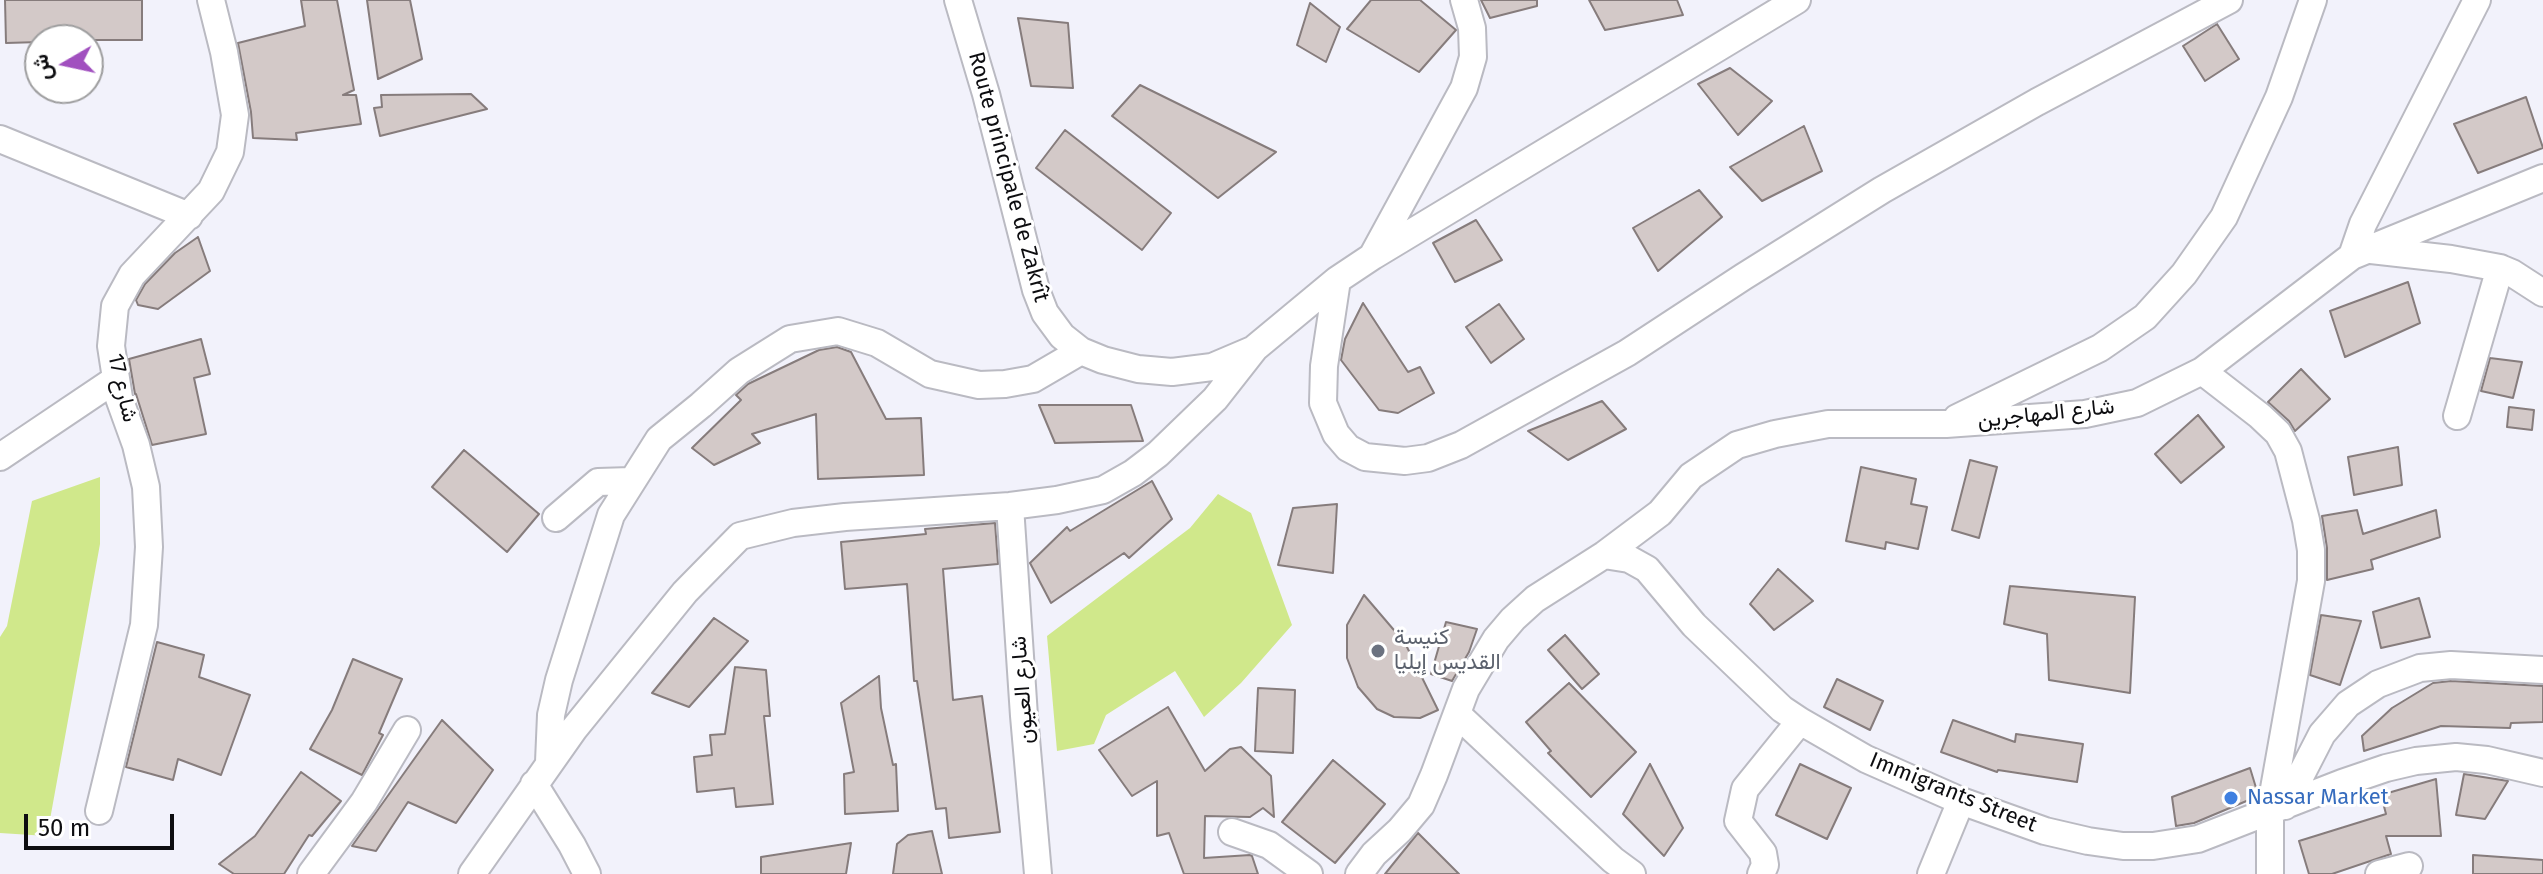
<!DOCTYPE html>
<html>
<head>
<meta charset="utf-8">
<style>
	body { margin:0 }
	#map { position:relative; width:2543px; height:874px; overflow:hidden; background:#f2f2fb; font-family:"Fira Sans",Vazirmatn,sans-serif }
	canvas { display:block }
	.north { position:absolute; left:24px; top:24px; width:80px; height:80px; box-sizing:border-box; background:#fff; border:2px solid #9e9e9f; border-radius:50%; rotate:261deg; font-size:22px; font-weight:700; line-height:32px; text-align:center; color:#0d0d10 }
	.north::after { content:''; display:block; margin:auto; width:28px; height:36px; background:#a150bf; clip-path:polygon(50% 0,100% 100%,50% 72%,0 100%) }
	.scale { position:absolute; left:24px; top:814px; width:150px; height:36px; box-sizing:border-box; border:4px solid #0d0d10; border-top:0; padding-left:10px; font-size:24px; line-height:28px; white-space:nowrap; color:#0d0d10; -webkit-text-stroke:6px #fff; paint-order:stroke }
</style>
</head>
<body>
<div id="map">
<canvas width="2543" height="874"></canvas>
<div class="north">ش</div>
<div class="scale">50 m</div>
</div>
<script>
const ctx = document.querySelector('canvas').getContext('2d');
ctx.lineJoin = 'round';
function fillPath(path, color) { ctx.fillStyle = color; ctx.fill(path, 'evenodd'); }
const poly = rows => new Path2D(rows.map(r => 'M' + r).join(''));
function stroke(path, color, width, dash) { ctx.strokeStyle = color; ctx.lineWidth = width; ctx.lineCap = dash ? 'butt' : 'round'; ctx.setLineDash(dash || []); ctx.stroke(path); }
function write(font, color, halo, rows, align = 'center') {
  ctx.font = font + ' "Fira Sans",Vazirmatn,sans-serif'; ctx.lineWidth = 6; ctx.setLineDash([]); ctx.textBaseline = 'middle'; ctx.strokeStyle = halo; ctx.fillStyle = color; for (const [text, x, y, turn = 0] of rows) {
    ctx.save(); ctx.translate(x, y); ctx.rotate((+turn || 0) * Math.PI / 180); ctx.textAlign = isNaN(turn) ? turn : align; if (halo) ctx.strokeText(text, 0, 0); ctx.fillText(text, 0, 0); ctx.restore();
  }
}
fillPath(poly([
	[100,477,100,544,47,836,0,833,0,637,7,626,32,501],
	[1218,494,1251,513,1292,625,1241,683,1204,717,1175,671,1106,715,1094,744,1057,751,1047,636,1190,528]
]), '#d0e88b');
const building = poly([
	[5,0,142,0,142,40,40,40,40,42,6,43,5,0],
	[301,0,337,0,354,90,343,95,356,95,361,124,296,133,297,140,253,138,251,112,238,43,305,26,301,0],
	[367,0,410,0,422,59,378,79,367,0],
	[1371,0,1420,0,1456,30,1419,72,1347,29,1371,0],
	[1481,0,1537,0,1537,6,1490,18,1481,0],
	[1589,0,1677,0,1683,15,1605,30,1589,0],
	[1310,3,1340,27,1326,62,1297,45,1310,3],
	[1018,18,1068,23,1073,88,1031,86,1018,18],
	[2217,24,2239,59,2205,81,2183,46,2217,24],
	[1730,68,1772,101,1738,135,1698,84,1730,68],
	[1140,85,1276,152,1218,198,1112,116,1140,85],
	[471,94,487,109,380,136,374,108,382,107,381,95,471,94],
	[2526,97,2543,148,2478,173,2454,124,2526,97],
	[1804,126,1822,171,1762,201,1730,167,1804,126],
	[1065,130,1171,213,1142,250,1036,168,1065,130],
	[1699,190,1722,217,1658,271,1633,228,1699,190],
	[1476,220,1502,260,1455,282,1433,243,1476,220],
	[198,237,210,271,158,309,138,305,136,300,145,284,175,253,198,237],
	[2408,282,2420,323,2345,357,2330,311,2408,282],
	[1363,303,1408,372,1420,367,1434,393,1398,413,1379,410,1341,360,1345,339,1363,303],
	[1499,304,1524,339,1491,363,1466,327,1499,304],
	[201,339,210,374,194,378,206,434,152,445,136,394,135,394,129,359,201,339],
	[837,347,851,352,886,419,921,418,924,475,818,479,816,414,752,434,760,443,714,465,692,448,741,400,736,395,748,384,819,350,837,347],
	[2490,358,2522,362,2513,398,2481,391,2490,358],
	[2301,369,2330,399,2295,431,2289,421,2268,402,2301,369],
	[1602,401,1626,429,1568,460,1528,431,1602,401],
	[1039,405,1131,405,1143,441,1055,443,1039,405],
	[2509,407,2534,410,2532,430,2507,427,2509,407],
	[2198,415,2224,447,2181,483,2155,454,2198,415],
	[2398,447,2402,485,2354,495,2348,457,2398,447],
	[464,450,539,514,507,552,432,487,464,450],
	[1970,460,1997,467,1979,538,1952,530,1970,460],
	[1861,467,1916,479,1911,504,1927,507,1918,549,1886,542,1885,549,1846,541,1861,467],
	[1152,481,1172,519,1129,558,1124,553,1051,603,1030,563,1067,527,1070,531,1152,481],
	[1337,504,1333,573,1278,565,1293,508,1337,504],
	[2357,510,2363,534,2436,510,2440,537,2371,560,2373,569,2327,580,2327,548,2322,516,2357,510],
	[995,523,998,564,943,569,953,700,982,696,1000,832,949,838,946,808,936,809,917,681,914,681,907,584,845,589,841,542,926,534,925,529,995,523],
	[1778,569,1813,601,1774,630,1750,604,1778,569],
	[2010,586,2135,597,2130,693,2049,680,2047,634,2004,624,2010,586],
	[1364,595,1405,643,1438,710,1420,718,1394,717,1377,709,1358,687,1347,658,1347,625,1364,595],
	[2419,598,2430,637,2381,648,2373,612,2419,598],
	[2321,615,2361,621,2340,685,2310,675,2321,615],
	[714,618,748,641,689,707,652,693,714,618],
	[1446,622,1477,629,1469,652,1452,681,1431,674,1446,622],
	[1565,635,1599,674,1582,689,1548,650,1565,635],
	[157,642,204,655,199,677,250,695,221,775,178,759,173,780,126,767,157,642],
	[353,659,402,679,379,733,383,735,362,775,310,749,332,710,353,659],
	[735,667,766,670,770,716,764,716,773,804,736,807,734,788,697,792,694,757,712,755,710,735,725,734,735,667],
	[879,676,881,708,893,765,896,764,898,811,845,814,844,774,854,772,841,703,879,676],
	[1837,679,1883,701,1870,730,1824,707,1837,679],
	[2451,681,2543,686,2543,722,2511,723,2510,728,2441,726,2364,751,2362,736,2392,708,2433,683,2451,681],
	[1569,683,1636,752,1591,797,1548,753,1551,751,1526,722,1569,683],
	[1258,688,1295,690,1293,753,1255,751,1258,688],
	[1168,707,1205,771,1230,749,1241,747,1271,776,1274,817,1263,808,1250,817,1205,816,1204,858,1250,855,1252,856,1258,874,1184,874,1169,833,1157,836,1157,781,1132,796,1099,750,1168,707],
	[442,720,493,770,456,823,408,802,376,851,352,846,442,720],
	[1953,720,2015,742,2016,734,2083,744,2077,782,1998,770,1997,772,1941,752,1953,720],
	[1333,760,1385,804,1335,863,1282,822,1333,760],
	[1650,764,1683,828,1664,856,1623,814,1650,764],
	[1800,764,1851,788,1827,839,1776,815,1800,764],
	[2250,768,2257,791,2256,797,2194,823,2176,826,2172,797,2250,768],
	[301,772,341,801,312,836,309,835,284,874,234,874,219,864,255,836,301,772],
	[2464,774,2508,781,2485,819,2456,815,2464,774],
	[2436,779,2441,836,2386,836,2391,854,2332,874,2309,874,2299,841,2386,814,2381,795,2436,779],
	[932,831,942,874,893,874,897,844,908,835,932,831],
	[1418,833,1459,874,1385,874,1418,833],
	[851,843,846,874,761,874,761,857,851,843],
	[2473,855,2543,860,2543,874,2473,874,2473,855]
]);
fillPath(building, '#d3c9c8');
stroke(building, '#867c7c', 2);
const minor = poly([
	[958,0,986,94,1036,290,1045,313,1062,336,1081,351,1103,360,1138,369,1172,372,1212,367,1252,350],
	[0,139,189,216],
	[2371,250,2451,259,2500,268,2512,273,2543,293],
	[1373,255,1464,88,1473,57,1472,28,1464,0],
	[2352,256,2363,224,2477,0],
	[1337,280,1324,366,1323,403,1336,434,1348,448,1365,457,1405,461,1428,458,1461,445,1627,353,1743,277,1882,190,2037,102,2229,0],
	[2202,371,2260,416,2278,433,2288,451,2306,520,2311,550,2311,581,2270,811,2270,874],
	[2457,416,2500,268],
	[1957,418,2100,348,2145,317,2184,274,2224,217,2279,97,2313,0],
	[0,457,116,379],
	[1010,506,1024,716,1038,874],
	[556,518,598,482,631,481],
	[1604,555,1629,559,1647,569,1694,625,1782,709,1800,721,1866,759,1961,801,2045,831,2088,841,2123,846,2153,846,2198,839,2342,783,2386,768,2416,761,2456,757,2487,760,2543,773],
	[1458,715,1613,860,1632,874],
	[549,762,551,715,559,680,611,515,659,439,701,405,739,371,790,339,838,331,877,343,930,374,979,385,1005,384,1033,379,1081,351],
	[534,784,572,845,587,874],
	[2285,806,2322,734,2348,704,2378,684,2420,668,2451,665,2543,670],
	[99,811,144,625,149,547,146,487,136,445,119,398,111,346,115,306,132,275,211,191,230,152,235,115,224,52,211,0],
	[1232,832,1269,845,1309,874],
	[311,874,364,802,407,730],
	[472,874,574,729,685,592,740,536,793,523,845,517,1010,506,1057,500,1103,490,1133,473,1158,454,1215,399,1255,348,1337,280,1373,256,1797,0],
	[1359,874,1374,854,1400,830,1421,805,1434,775,1466,689,1496,639,1513,619,1535,599,1604,555,1660,513,1691,476,1737,445,1775,434,1828,424,1946,424,2085,414,2137,403,2202,371,2352,256,2543,178],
	[1761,874,1765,865,1763,853,1738,821,1745,789,1800,721],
	[1931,874,1961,801],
	[2379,874,2409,866]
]);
stroke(minor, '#babac2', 30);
stroke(minor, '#fff', 26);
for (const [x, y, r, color] of [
	[1378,651,8,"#6b7280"],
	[2231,798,8,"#3f7fe0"]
]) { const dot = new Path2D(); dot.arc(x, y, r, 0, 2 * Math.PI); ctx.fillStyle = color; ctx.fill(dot); stroke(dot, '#fff', 3); }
write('22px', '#0d0d10', '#fff', [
	["Route principale de Zakrît",1008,177,75],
	["شارع 17",122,388,77],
	["شارع المهاجرين",2046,414,-6],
	["شارع العيون",1023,690,-94],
	["Immigrants Street",1953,793,22]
]);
write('22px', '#5b616d', '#fff', [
	["كنيسة",1394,638],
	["القديس إيليا",1394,663]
], 'left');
write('22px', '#366cbe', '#fff', [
	["Nassar Market",2247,798]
], 'left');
</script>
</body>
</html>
